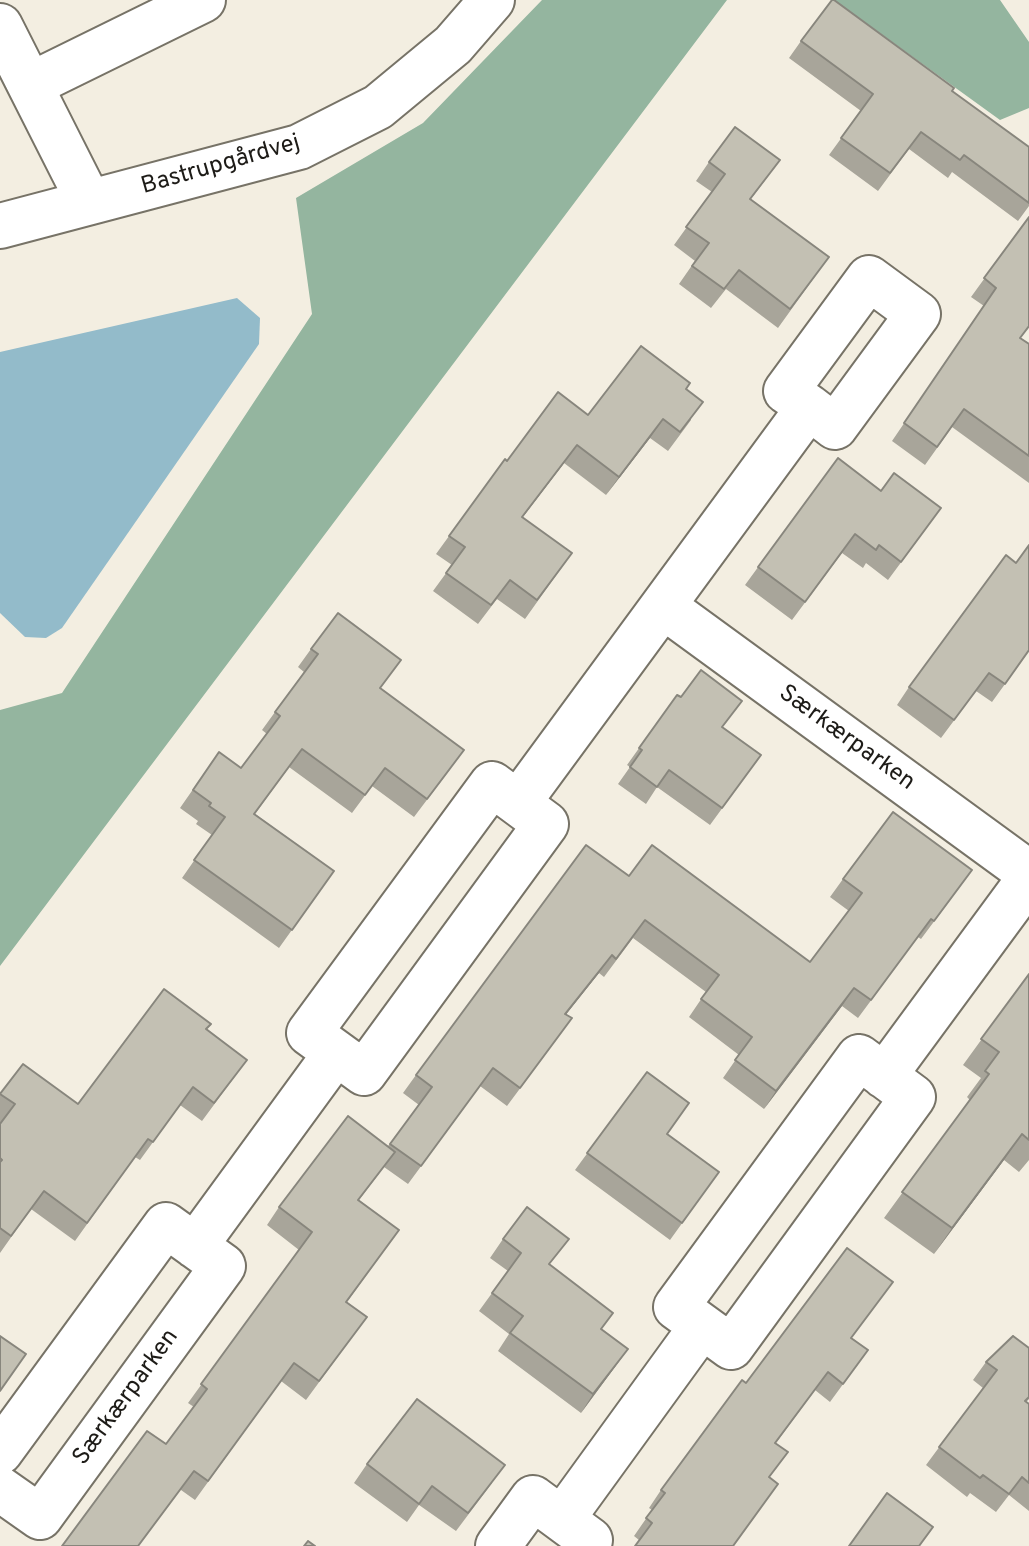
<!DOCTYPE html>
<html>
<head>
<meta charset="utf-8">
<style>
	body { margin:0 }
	canvas { display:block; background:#f3eee1 }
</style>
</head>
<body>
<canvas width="1029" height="1546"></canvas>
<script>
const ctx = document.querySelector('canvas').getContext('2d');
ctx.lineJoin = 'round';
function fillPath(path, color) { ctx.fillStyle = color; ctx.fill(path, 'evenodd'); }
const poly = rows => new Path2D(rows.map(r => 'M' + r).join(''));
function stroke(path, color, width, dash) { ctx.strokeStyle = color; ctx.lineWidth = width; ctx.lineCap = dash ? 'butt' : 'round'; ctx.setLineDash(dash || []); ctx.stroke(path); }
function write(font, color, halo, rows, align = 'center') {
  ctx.font = font + ' Overpass,sans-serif'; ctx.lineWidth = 8; ctx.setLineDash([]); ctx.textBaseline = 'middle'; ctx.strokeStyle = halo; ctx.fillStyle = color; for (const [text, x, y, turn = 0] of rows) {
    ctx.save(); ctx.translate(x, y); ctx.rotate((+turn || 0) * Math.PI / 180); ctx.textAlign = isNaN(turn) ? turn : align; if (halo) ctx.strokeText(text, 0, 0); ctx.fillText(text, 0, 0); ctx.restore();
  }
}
fillPath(poly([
	[542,0,727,0,0,966,0,710,62,693,312,314,296,198,423,123],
	[834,0,1000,0,1029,42,1029,108,1000,120]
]), '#94b59f');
fillPath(poly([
	[237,298,260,318,259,344,62,628,46,638,25,637,0,613,0,352]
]), '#93bbca');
const minor = poly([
	[0,26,89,202],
	[30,85,203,0],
	[0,226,299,147,378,107,453,45,492,0],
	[663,606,1029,873],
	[492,784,546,824,364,1073,309,1033,492,784],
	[518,803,809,407,835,427,918,314,869,278,786,391,809,407],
	[859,1057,913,1097,731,1347,676,1307,859,1057],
	[884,1076,1029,879],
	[195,1246,336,1053],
	[0,1452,166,1225,223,1266,40,1517,0,1489],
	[562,1519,702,1326],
	[498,1546,533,1498,590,1540,586,1546]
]);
stroke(minor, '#777367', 48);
stroke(minor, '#fff', 44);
fillPath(poly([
	[801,41,952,91,1029,147,1029,206,1018,221,952,172,948,178,909,149,878,191,829,155,861,111,789,58],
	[780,160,751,199,816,275,778,328,726,289,711,308,679,284,695,261,674,245,712,192,696,181,709,162],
	[1029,217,1021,338,1029,344,1029,483,952,427,925,465,892,441,984,306,971,297],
	[686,389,691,420,668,451,650,438,606,495,564,463,522,518,572,553,525,619,497,599,478,624,433,591,452,565,436,554,505,459,507,461,588,415],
	[838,458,928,526,888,580,866,563,863,568,842,553,792,620,745,585],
	[1016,563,1029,651,992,702,976,691,941,738,897,705,909,687],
	[311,649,380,688,451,768,414,817,372,786,352,813,289,767,255,814,334,871,279,948,182,878,212,835,196,824,198,821,180,808,219,752,241,768,267,734,262,730,304,672,298,667],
	[677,695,761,755,710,825,657,787,646,804,618,784,630,767,627,765],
	[629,876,810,962,849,911,830,897,843,879,959,888,921,939,918,937,858,1018,842,1006,764,1109,723,1078,739,1055,689,1017,706,992,633,938,604,977,599,973,566,1014,559,1036,507,1106,480,1086,408,1184,384,1167,359,1200,399,1230,347,1302,367,1317,306,1400,281,1381,195,1500,181,1490,166,1444,194,1407,188,1403,299,1250,267,1225,279,1207,388,1146,419,1105,403,1093,416,1075],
	[1029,974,1029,1160,1019,1172,1004,1160,934,1254,884,1218,970,1100,967,1097,981,1078,963,1065],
	[207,1029,247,1060,202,1121,180,1105,140,1160,135,1157,75,1241,31,1209,0,1253,0,1124,1,1122,0,1122,0,1095,78,1104],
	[647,1072,667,1134,719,1172,670,1240,575,1170],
	[503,1239,549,1265,602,1329,628,1349,581,1413,498,1351,509,1334,479,1311,508,1271,490,1258],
	[852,1338,868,1350,830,1402,815,1390,776,1443,639,1540,634,1536,652,1510,649,1508,661,1490,746,1383],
	[1029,1348,1029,1399,1026,1402,1029,1404,1029,1511,1009,1495,996,1512,970,1493,967,1497,926,1465,983,1388,973,1380,986,1362],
	[367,1464,492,1483,456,1531,419,1505,407,1522,354,1483]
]), '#a8a59a');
fillPath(poly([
	[663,419,650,438,606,495,619,477],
	[577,445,564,463,509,535,522,517],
	[612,955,599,973,553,1031,565,1014],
	[854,988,842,1006,764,1109,776,1091],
	[1022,1134,1004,1160,934,1254,952,1228],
	[628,1349,615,1367,581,1413,593,1394]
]), '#88867d');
const building = poly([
	[832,0,834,0,954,88,952,91,1029,147,1029,203,964,155,960,160,921,132,890,173,841,138,873,94,801,41,832,0],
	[735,127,780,160,750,199,829,257,790,309,739,270,724,289,692,266,709,243,686,227,725,174,709,162,735,127],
	[1029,217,1029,326,1020,338,1029,344,1029,456,964,409,937,447,904,423,996,288,984,278,1029,217],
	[641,346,690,383,686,389,703,402,680,432,663,419,619,477,577,445,522,517,572,553,537,600,510,580,491,605,446,573,465,547,449,536,505,459,507,461,558,392,588,415,641,346],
	[838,458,881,491,894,473,941,508,901,562,879,545,876,550,855,534,805,602,758,567,838,458],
	[1029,545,1029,650,1005,684,989,673,954,720,909,687,1006,555,1016,563,1029,545],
	[338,613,401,660,380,688,464,750,427,799,385,768,365,795,302,749,254,814,334,871,292,930,194,860,225,817,209,806,211,803,193,790,219,752,241,768,280,716,275,712,318,654,311,649,338,613],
	[701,670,742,701,722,727,761,755,722,808,669,770,657,787,630,767,642,750,639,748,677,695,681,697,701,670],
	[893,812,972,870,934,921,931,919,871,1000,854,988,776,1091,735,1060,752,1037,701,999,719,975,645,920,616,959,612,955,565,1014,572,1018,520,1088,493,1068,421,1166,390,1144,432,1087,416,1075,586,845,629,876,652,845,810,962,862,893,843,879,893,812],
	[1029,974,1029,1140,1022,1134,952,1228,902,1192,989,1074,985,1071,999,1052,981,1039,1029,974],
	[164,989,211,1024,206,1029,247,1060,214,1103,193,1087,153,1142,148,1139,87,1223,44,1191,11,1236,0,1228,0,1162,2,1160,0,1158,0,1124,15,1104,0,1094,23,1064,78,1104,164,989],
	[647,1072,689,1103,667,1134,719,1172,682,1223,587,1153,647,1072],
	[348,1116,395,1152,358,1200,399,1230,346,1302,367,1317,319,1381,294,1363,208,1481,194,1471,138,1546,62,1546,147,1431,166,1444,207,1389,201,1384,312,1232,279,1207,348,1116],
	[527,1207,569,1239,549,1264,613,1313,601,1329,628,1349,593,1394,510,1333,523,1316,492,1293,521,1253,503,1239,527,1207],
	[847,1248,893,1282,851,1338,868,1350,843,1384,828,1372,775,1443,788,1452,769,1477,778,1484,733,1546,635,1546,652,1523,646,1518,665,1493,661,1490,742,1380,746,1383,847,1248],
	[0,1336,26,1354,0,1391,0,1336],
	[1013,1336,1029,1348,1029,1397,1025,1401,1029,1404,1029,1483,1022,1477,1009,1494,983,1475,980,1478,939,1447,997,1370,986,1362,1013,1336],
	[417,1399,505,1465,468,1513,432,1486,419,1504,367,1464,417,1399],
	[887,1493,933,1527,919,1546,849,1546,887,1493],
	[308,1541,315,1546,304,1546,308,1541]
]);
fillPath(building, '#c3c0b3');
stroke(building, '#88867d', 2);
write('24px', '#1d1b17', '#fff', [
	["Bastrupgårdvej",221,166,-16],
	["Særkærparken",846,739,36],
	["Særkærparken",127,1398,-54]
]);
</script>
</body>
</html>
